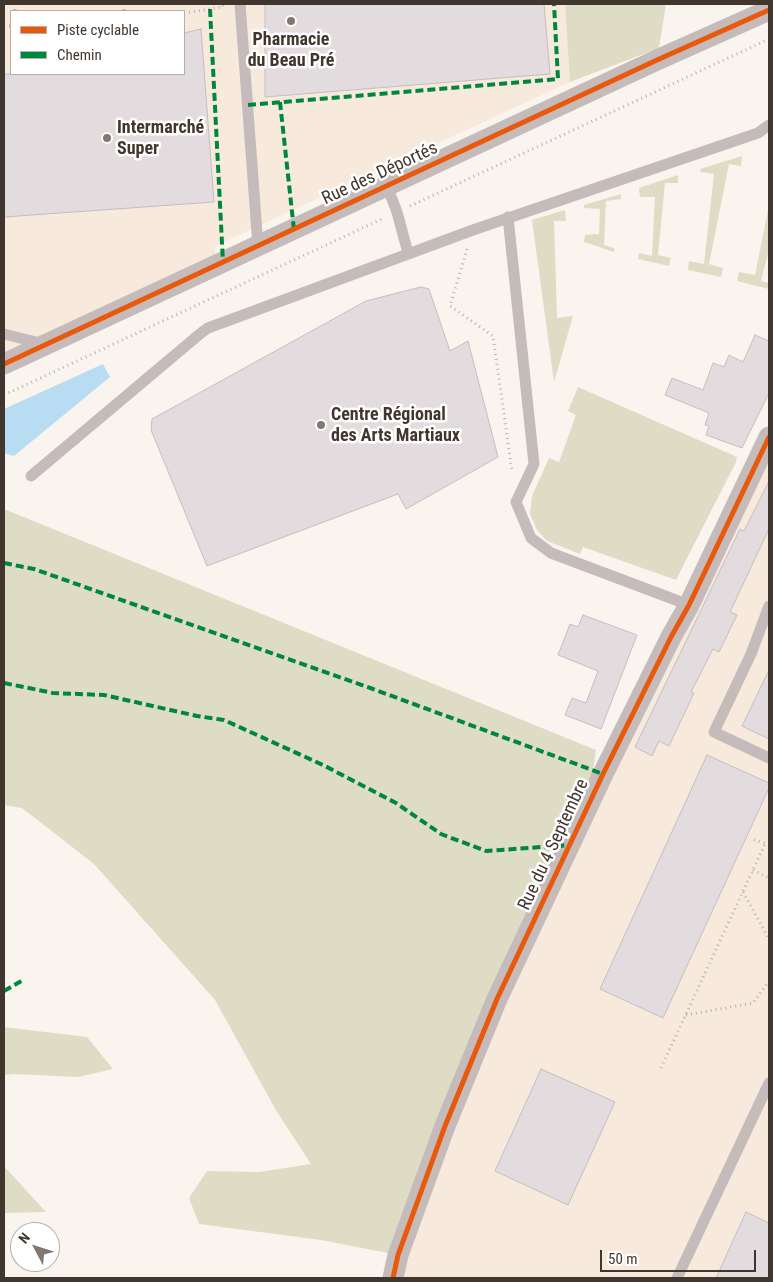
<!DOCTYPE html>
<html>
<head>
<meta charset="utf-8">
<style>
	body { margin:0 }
	#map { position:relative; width:773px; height:1282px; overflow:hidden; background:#faf4ee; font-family:"Roboto Condensed",sans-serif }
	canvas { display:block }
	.frame { position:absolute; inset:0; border:5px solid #41362d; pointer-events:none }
	.legend { position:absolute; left:10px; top:10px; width:175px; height:65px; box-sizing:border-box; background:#fff; border:1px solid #b3afab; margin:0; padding:6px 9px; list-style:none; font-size:15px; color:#41362d }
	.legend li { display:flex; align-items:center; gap:10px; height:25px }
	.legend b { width:25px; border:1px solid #b3afab }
	.north { position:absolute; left:10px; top:1222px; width:50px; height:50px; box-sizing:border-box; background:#fff; border:1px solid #b3afab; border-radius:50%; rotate:310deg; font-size:14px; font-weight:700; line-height:20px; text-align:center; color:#41362d }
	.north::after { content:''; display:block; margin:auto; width:18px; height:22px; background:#827871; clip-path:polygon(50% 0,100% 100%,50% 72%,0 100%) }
	.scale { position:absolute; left:600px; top:1250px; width:156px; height:22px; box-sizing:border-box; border:2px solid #41362d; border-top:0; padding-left:6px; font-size:15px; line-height:18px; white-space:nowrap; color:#41362d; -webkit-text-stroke:4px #fff; paint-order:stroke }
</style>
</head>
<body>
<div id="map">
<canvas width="773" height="1282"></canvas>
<div class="frame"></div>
<ul class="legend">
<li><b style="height:6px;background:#e8590c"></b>Piste cyclable</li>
<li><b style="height:6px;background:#00873e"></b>Chemin</li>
</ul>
<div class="north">N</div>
<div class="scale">50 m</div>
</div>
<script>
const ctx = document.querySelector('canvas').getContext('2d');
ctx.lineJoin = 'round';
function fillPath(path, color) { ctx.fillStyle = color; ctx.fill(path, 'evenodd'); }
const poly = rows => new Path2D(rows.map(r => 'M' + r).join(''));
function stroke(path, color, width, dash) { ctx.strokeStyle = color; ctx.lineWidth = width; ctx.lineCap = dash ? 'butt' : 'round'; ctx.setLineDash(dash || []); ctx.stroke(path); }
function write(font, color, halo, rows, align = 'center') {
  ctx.font = font + ' "Roboto Condensed",sans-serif'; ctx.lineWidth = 5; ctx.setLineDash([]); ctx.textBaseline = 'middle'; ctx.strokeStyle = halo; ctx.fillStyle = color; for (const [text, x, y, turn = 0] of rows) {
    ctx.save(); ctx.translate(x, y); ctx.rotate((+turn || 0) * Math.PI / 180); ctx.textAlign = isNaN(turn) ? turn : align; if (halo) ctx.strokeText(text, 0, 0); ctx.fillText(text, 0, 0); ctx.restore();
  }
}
fillPath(poly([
	[4,4,565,4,570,82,215,246,215,266,18,358,4,351],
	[11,11,184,11,184,74,11,74],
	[769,437,769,1278,393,1278,445,1126]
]), '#f8e9dd');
fillPath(poly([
	[565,4,666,4,659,48,570,82],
	[742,156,741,166,729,164,709,264,723,268,721,277,688,270,689,261,704,264,714,174,701,172,700,169],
	[678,175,678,183,665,183,658,255,671,258,669,266,638,259,639,253,652,256,655,197,640,197,639,188],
	[621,194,621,199,606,201,604,245,614,248,614,252,584,242,585,235,599,234,600,209,584,208,584,205],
	[769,205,769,250,761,281,769,283,769,289,737,281,739,272,755,275],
	[565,210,566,221,554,221,557,318,573,316,554,382,532,220],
	[578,387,737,457,736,462,676,580,583,547,580,554,547,541,537,530,530,514,532,496,549,458,559,462,576,415,568,411],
	[4,509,596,750,589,793,398,1255,321,1240,199,1224,189,1198,207,1171,259,1172,311,1164,277,1112,215,1000,94,864,22,808,4,805],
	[4,1027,87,1037,113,1069,78,1077,14,1074,4,1075],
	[4,1166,46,1212,4,1213]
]), '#dedcc5');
fillPath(poly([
	[103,364,110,377,14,456,4,453,4,409]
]), '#b8ddf2');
const building = poly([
	[265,4,544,4,550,74,265,97,265,4],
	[201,29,214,202,4,217,4,74,184,74,184,33,201,29],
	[421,287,429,289,450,351,468,341,498,457,406,509,398,494,207,566,151,430,152,419,366,301,421,287],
	[755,335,769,341,769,393,742,448,706,435,709,426,705,425,709,413,665,395,672,378,703,390,713,363,724,367,729,355,743,362,755,335],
	[769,481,769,529,730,612,737,615,719,652,713,649,691,692,694,693,669,746,659,741,652,756,635,747,740,529,744,531,769,481],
	[583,615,637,635,601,729,565,715,572,698,586,703,598,671,558,655,570,624,578,627,583,615],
	[769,670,769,739,742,726,769,670],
	[707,755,769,783,769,788,663,1018,600,989,707,755],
	[541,1069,615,1102,568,1205,495,1171,541,1069],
	[746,1212,769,1223,769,1278,716,1278,746,1212]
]);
fillPath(building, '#e3dcde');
stroke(building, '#c5bec0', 1);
stroke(poly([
	[15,4,15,11],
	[124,4,124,11],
	[184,13,223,7,222,4],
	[4,26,11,26],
	[410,206,769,39],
	[467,249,450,306,493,336,512,471],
	[4,395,384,218],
	[754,840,769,844],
	[753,870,769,878],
	[743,892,769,939],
	[686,1015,753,1003,769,981],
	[661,1068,765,844]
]), '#b9b2b0', 3, [1, 4]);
stroke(poly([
	[240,4,258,246],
	[387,186,397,212,408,253],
	[508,217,534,464,516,502,531,538,551,553,689,605],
	[4,334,44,344],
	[31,476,201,333,208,328,473,230,758,133,769,125],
	[769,606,751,654,714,732,769,758],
	[677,1278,769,1083]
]), '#c5bbbb', 11);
stroke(poly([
	[4,364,657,60,769,10],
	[393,1278,398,1255,445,1126,497,999,603,774,671,637,689,605,769,437]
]), '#c5bbbb', 21);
stroke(poly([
	[210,9,223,263],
	[280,102,294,230],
	[248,105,558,79,554,4],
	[4,563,34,569,373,689,603,774],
	[4,683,53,693,104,695,197,716,224,720,323,765,396,803,441,834,486,851,570,845],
	[4,991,23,980]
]), '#00873e', 4, [8, 4]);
stroke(poly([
	[4,364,657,60,769,10],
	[393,1278,398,1255,445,1126,497,999,603,774,671,637,689,605,769,437]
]), '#e8590c', 5);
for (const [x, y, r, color] of [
	[291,21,5,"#827871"],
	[107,138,5,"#827871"],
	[321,425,5,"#827871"]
]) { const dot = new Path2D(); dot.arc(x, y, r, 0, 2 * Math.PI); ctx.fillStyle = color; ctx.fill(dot); stroke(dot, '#fff', 2); }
write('bold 18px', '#41362d', '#fff', [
	["Pharmacie",291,40,"center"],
	["du Beau Pré",291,61,"center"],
	["Intermarché",117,128],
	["Super",117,149],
	["Centre Régional",331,415],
	["des Arts Martiaux",331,436]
], 'left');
write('18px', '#41362d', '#fff', [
	["Rue des Déportés",380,174,-25],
	["Rue du 4 Septembre",554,845,-65]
]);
</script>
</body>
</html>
